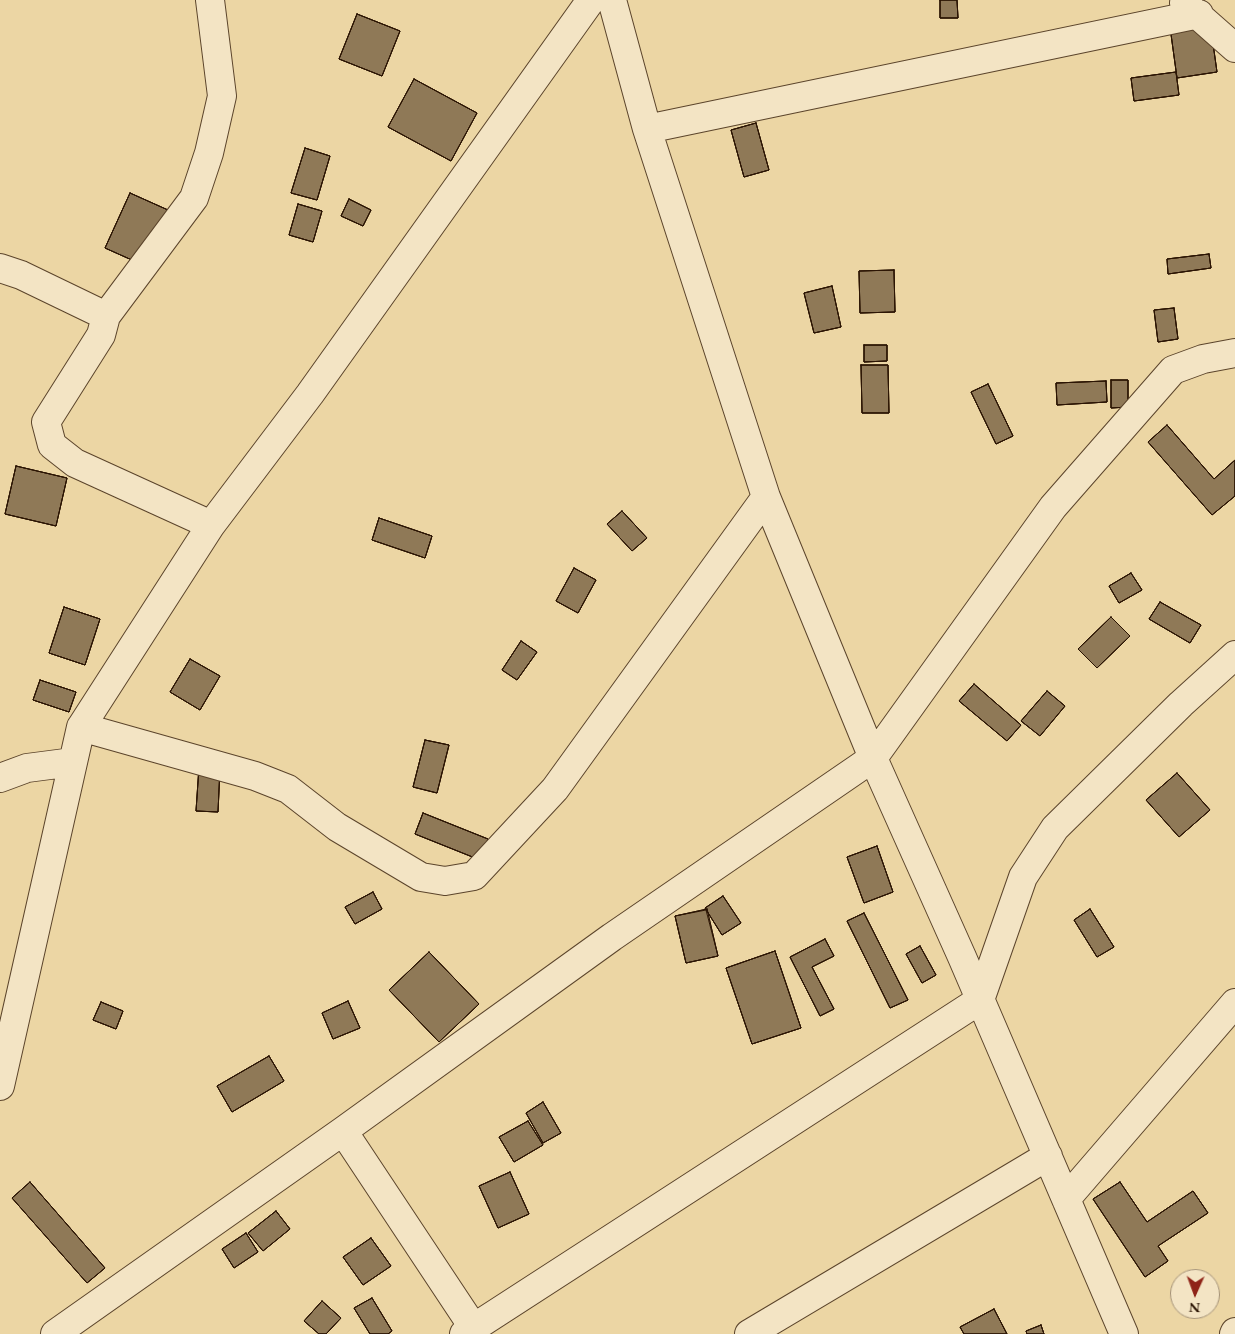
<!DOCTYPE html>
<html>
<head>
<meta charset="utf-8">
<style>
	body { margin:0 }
	#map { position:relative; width:1235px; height:1334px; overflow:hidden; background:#ecd6a4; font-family:"EB Garamond",serif }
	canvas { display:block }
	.north { position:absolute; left:1170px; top:1269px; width:50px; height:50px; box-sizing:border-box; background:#f3e4c4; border:1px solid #a39177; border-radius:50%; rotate:182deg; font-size:14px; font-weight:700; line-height:20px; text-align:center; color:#2b1403 }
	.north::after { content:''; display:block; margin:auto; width:18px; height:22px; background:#8f2418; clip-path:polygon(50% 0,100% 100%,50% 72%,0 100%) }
</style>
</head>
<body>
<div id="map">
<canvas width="1235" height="1334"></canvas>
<div class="north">N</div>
</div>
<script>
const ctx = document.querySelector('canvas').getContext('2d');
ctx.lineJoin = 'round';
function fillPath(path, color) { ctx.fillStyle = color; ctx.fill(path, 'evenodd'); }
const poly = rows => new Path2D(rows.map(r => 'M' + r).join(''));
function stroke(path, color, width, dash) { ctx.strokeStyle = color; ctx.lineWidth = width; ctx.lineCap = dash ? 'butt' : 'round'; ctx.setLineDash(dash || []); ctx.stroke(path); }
const building = poly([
	[940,0,957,0,958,18,940,18,940,0],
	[940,0,957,0,958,18,940,18,940,0],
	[940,0,957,0,958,18,940,18,940,0],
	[357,14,400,31,382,76,339,59,357,14],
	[357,14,400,31,382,76,339,59,357,14],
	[357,14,400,31,382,76,339,59,357,14],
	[1210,22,1217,72,1177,78,1170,27,1210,22],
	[1210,22,1217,72,1177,78,1170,27,1210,22],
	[1210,22,1217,72,1177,78,1170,27,1210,22],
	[1176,72,1179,95,1134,101,1131,78,1176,72],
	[1176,72,1179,95,1134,101,1131,78,1176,72],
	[1176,72,1179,95,1134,101,1131,78,1176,72],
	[414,79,477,113,451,161,388,127,414,79],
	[414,79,477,113,451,161,388,127,414,79],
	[414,79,477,113,451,161,388,127,414,79],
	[756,123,769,170,744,177,731,130,756,123],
	[756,123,769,170,744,177,731,130,756,123],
	[756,123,769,170,744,177,731,130,756,123],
	[305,148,330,156,317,200,291,193,305,148],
	[305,148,330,156,317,200,291,193,305,148],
	[305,148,330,156,317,200,291,193,305,148],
	[130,193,168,210,143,265,105,248,130,193],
	[130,193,168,210,143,265,105,248,130,193],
	[130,193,168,210,143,265,105,248,130,193],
	[349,199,371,210,363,226,341,216,349,199],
	[349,199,371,210,363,226,341,216,349,199],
	[349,199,371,210,363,226,341,216,349,199],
	[298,204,322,211,313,242,289,235,298,204],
	[298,204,322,211,313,242,289,235,298,204],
	[298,204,322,211,313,242,289,235,298,204],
	[1209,254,1211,268,1168,274,1167,259,1209,254],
	[1209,254,1211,268,1168,274,1167,259,1209,254],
	[1209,254,1211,268,1168,274,1167,259,1209,254],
	[894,270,895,312,860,313,859,271,894,270],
	[894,270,895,312,860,313,859,271,894,270],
	[894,270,895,312,860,313,859,271,894,270],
	[832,286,841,327,814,333,804,293,832,286],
	[832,286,841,327,814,333,804,293,832,286],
	[832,286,841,327,814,333,804,293,832,286],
	[1174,308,1178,339,1158,342,1154,310,1174,308],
	[1174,308,1178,339,1158,342,1154,310,1174,308],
	[1174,308,1178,339,1158,342,1154,310,1174,308],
	[864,345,887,345,887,361,864,362,864,345],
	[864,345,887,345,887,361,864,362,864,345],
	[864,345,887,345,887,361,864,362,864,345],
	[861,365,888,365,889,413,862,413,861,365],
	[861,365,888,365,889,413,862,413,861,365],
	[861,365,888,365,889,413,862,413,861,365],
	[1111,380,1128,380,1128,407,1111,408,1111,380],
	[1111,380,1128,380,1128,407,1111,408,1111,380],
	[1111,380,1128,380,1128,407,1111,408,1111,380],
	[1106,381,1107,402,1057,405,1056,383,1106,381],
	[1106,381,1107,402,1057,405,1056,383,1106,381],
	[1106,381,1107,402,1057,405,1056,383,1106,381],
	[988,384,1013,436,996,444,971,392,988,384],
	[988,384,1013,436,996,444,971,392,988,384],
	[988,384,1013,436,996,444,971,392,988,384],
	[1167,425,1214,479,1235,460,1235,496,1212,515,1148,442,1167,425],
	[1167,425,1214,479,1235,460,1235,496,1212,515,1148,442,1167,425],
	[1167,425,1214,479,1235,460,1235,496,1212,515,1148,442,1167,425],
	[16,466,67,478,56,526,5,514,16,466],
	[16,466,67,478,56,526,5,514,16,466],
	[16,466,67,478,56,526,5,514,16,466],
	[622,511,647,538,632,551,607,524,622,511],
	[622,511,647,538,632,551,607,524,622,511],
	[622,511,647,538,632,551,607,524,622,511],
	[379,518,432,536,425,558,372,540,379,518],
	[379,518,432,536,425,558,372,540,379,518],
	[379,518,432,536,425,558,372,540,379,518],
	[574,568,596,580,578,613,556,601,574,568],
	[574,568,596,580,578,613,556,601,574,568],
	[574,568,596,580,578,613,556,601,574,568],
	[1131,573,1142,590,1119,603,1109,586,1131,573],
	[1131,573,1142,590,1119,603,1109,586,1131,573],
	[1131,573,1142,590,1119,603,1109,586,1131,573],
	[1160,602,1201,625,1190,643,1149,619,1160,602],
	[1160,602,1201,625,1190,643,1149,619,1160,602],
	[1160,602,1201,625,1190,643,1149,619,1160,602],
	[64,607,100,619,85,665,49,653,64,607],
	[64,607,100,619,85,665,49,653,64,607],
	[64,607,100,619,85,665,49,653,64,607],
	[1111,617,1130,636,1097,668,1078,649,1111,617],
	[1111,617,1130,636,1097,668,1078,649,1111,617],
	[1111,617,1130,636,1097,668,1078,649,1111,617],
	[521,641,537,652,517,680,502,670,521,641],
	[521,641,537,652,517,680,502,670,521,641],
	[521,641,537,652,517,680,502,670,521,641],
	[190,659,220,676,200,710,170,692,190,659],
	[190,659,220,676,200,710,170,692,190,659],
	[190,659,220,676,200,710,170,692,190,659],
	[40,680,76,692,69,712,33,700,40,680],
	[40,680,76,692,69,712,33,700,40,680],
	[40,680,76,692,69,712,33,700,40,680],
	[974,684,1021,725,1007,741,959,701,974,684],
	[974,684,1021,725,1007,741,959,701,974,684],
	[974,684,1021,725,1007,741,959,701,974,684],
	[1047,691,1065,706,1040,736,1021,721,1047,691],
	[1047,691,1065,706,1040,736,1021,721,1047,691],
	[1047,691,1065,706,1040,736,1021,721,1047,691],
	[425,740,449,745,437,793,413,787,425,740],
	[425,740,449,745,437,793,413,787,425,740],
	[425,740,449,745,437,793,413,787,425,740],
	[199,767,220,769,218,812,196,811,199,767],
	[199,767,220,769,218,812,196,811,199,767],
	[199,767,220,769,218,812,196,811,199,767],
	[1177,773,1210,810,1179,837,1146,800,1177,773],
	[1177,773,1210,810,1179,837,1146,800,1177,773],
	[1177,773,1210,810,1179,837,1146,800,1177,773],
	[423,813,488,839,480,860,415,834,423,813],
	[423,813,488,839,480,860,415,834,423,813],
	[423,813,488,839,480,860,415,834,423,813],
	[877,846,893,892,864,903,847,857,877,846],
	[877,846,893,892,864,903,847,857,877,846],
	[877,846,893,892,864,903,847,857,877,846],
	[373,892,382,909,355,924,345,907,373,892],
	[373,892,382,909,355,924,345,907,373,892],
	[373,892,382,909,355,924,345,907,373,892],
	[723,896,741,923,722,935,705,908,723,896],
	[723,896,741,923,722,935,705,908,723,896],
	[723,896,741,923,722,935,705,908,723,896],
	[707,909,718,956,686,963,675,916,707,909],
	[707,909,718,956,686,963,675,916,707,909],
	[1090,909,1114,947,1097,957,1074,920,1090,909],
	[1090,909,1114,947,1097,957,1074,920,1090,909],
	[1090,909,1114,947,1097,957,1074,920,1090,909],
	[706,910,718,956,686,963,675,916,706,910],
	[864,913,908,1000,890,1008,847,921,864,913],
	[864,913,908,1000,890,1008,847,921,864,913],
	[864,913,908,1000,890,1008,847,921,864,913],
	[825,939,834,956,812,967,834,1009,820,1016,790,957,825,939],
	[825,939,834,956,812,967,834,1009,820,1016,790,957,825,939],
	[825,939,834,956,812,967,834,1009,820,1016,790,957,825,939],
	[920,946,936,975,922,983,906,954,920,946],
	[920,946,936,975,922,983,906,954,920,946],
	[920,946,936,975,922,983,906,954,920,946],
	[775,951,801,1028,752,1044,726,968,775,951],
	[775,951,801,1028,752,1044,726,968,775,951],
	[775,951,801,1028,752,1044,726,968,775,951],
	[429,952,479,1004,439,1042,389,990,429,952],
	[429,952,479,1004,439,1042,389,990,429,952],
	[429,952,479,1004,439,1042,389,990,429,952],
	[348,1001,360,1028,333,1039,322,1013,348,1001],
	[348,1001,360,1028,333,1039,322,1013,348,1001],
	[348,1001,360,1028,333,1039,322,1013,348,1001],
	[101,1002,123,1011,116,1029,93,1020,101,1002],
	[101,1002,123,1011,116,1029,93,1020,101,1002],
	[101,1002,123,1011,116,1029,93,1020,101,1002],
	[269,1056,284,1081,232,1112,217,1086,269,1056],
	[269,1056,284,1081,232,1112,217,1086,269,1056],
	[269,1056,284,1081,232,1112,217,1086,269,1056],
	[543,1102,561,1133,543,1143,526,1113,543,1102],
	[543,1102,561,1133,543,1143,526,1113,543,1102],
	[543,1102,561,1133,543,1143,526,1113,543,1102],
	[528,1121,543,1145,514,1162,499,1137,528,1121],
	[528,1121,543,1145,514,1162,499,1137,528,1121],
	[528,1121,543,1145,514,1162,499,1137,528,1121],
	[510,1172,529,1214,498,1228,479,1186,510,1172],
	[510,1172,529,1214,498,1228,479,1186,510,1172],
	[510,1172,529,1214,498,1228,479,1186,510,1172],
	[30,1182,105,1268,87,1283,12,1198,30,1182],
	[30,1182,105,1268,87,1283,12,1198,30,1182],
	[30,1182,105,1268,87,1283,12,1198,30,1182],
	[1120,1182,1147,1222,1193,1191,1208,1213,1158,1246,1168,1261,1145,1277,1093,1199,1120,1182],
	[1120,1182,1147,1222,1193,1191,1208,1213,1158,1246,1168,1261,1145,1277,1093,1199,1120,1182],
	[1120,1182,1147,1222,1193,1191,1208,1213,1158,1246,1168,1261,1145,1277,1093,1199,1120,1182],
	[276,1211,290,1229,263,1251,248,1233,276,1211],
	[276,1211,290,1229,263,1251,248,1233,276,1211],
	[276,1211,290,1229,263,1251,248,1233,276,1211],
	[246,1233,258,1252,234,1268,222,1249,246,1233],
	[246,1233,258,1252,234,1268,222,1249,246,1233],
	[246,1233,258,1252,234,1268,222,1249,246,1233],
	[371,1238,391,1266,363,1285,343,1257,371,1238],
	[371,1238,391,1266,363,1285,343,1257,371,1238],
	[371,1238,391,1266,363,1285,343,1257,371,1238],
	[372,1298,392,1331,388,1334,370,1334,354,1308,372,1298],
	[372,1298,392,1331,388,1334,370,1334,354,1308,372,1298],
	[372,1298,392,1331,388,1334,370,1334,354,1308,372,1298],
	[322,1301,341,1318,326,1334,319,1334,304,1321,322,1301],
	[322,1301,341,1318,326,1334,319,1334,304,1321,322,1301],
	[322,1301,341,1318,326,1334,319,1334,304,1321,322,1301],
	[994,1309,1007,1334,964,1334,960,1327,994,1309],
	[994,1309,1007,1334,964,1334,960,1327,994,1309],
	[994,1309,1007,1334,964,1334,960,1327,994,1309],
	[1041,1325,1044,1334,1027,1334,1026,1331,1041,1325],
	[1041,1325,1044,1334,1027,1334,1026,1331,1041,1325],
	[1041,1325,1044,1334,1027,1334,1026,1331,1041,1325]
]);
fillPath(building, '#8f7957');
stroke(building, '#2b1403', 1);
const minor = poly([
	[210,0,222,96,209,153,194,198,106,316,101,335,46,422,52,445,75,463,211,525],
	[612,0,647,129,766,497,873,758,962,957,1124,1334],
	[1184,3,1235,48],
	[647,129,1199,14],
	[0,268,21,275,106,316],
	[81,727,255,776,288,789,337,827,421,877,445,881,474,876,555,789,766,497],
	[0,778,27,768,73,762],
	[0,1086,81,727,211,525,310,394,591,0],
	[343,1131,473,1327],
	[1066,1199,1235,1003],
	[55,1334,343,1131,612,937,873,758,1053,507,1173,370,1203,359,1235,353],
	[464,1334,980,1000,1023,877,1055,828,1181,704,1235,655],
	[749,1334,1048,1156],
	[1234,1334,1235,1332]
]);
stroke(minor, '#5b442b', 30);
stroke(minor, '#f3e4c4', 28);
</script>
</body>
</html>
